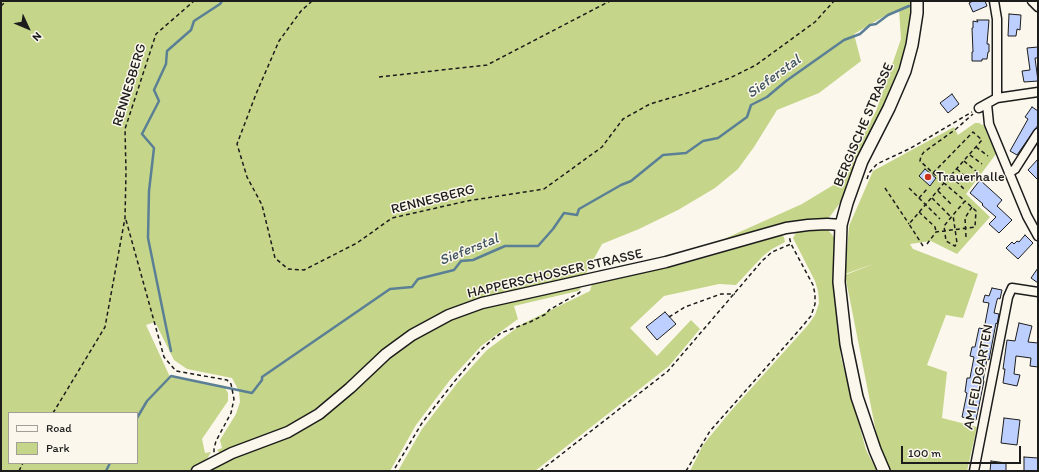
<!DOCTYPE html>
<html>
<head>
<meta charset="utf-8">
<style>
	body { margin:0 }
	#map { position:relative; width:1039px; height:472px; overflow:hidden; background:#fbf7ec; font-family:Itim,sans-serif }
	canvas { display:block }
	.frame { position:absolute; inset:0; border:2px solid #1c1c1c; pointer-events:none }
	.legend { position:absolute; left:8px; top:412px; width:130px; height:52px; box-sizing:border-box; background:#fbf7ec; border:1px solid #a29f99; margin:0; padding:5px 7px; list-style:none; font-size:12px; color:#1c1c1c }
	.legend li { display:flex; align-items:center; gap:8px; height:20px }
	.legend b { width:20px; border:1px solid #a29f99 }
	.north { position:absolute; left:8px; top:8px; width:40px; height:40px; -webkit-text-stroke:3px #fbf7ec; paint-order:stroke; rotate:134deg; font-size:11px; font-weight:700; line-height:16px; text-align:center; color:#1c1c1c }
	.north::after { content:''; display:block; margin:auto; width:14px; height:18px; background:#1c1c1c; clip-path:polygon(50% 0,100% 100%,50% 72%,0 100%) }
	.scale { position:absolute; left:901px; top:446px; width:120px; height:18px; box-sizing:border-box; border:2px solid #1c1c1c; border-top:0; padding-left:5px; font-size:12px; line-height:14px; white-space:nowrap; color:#1c1c1c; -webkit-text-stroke:3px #fbf7ec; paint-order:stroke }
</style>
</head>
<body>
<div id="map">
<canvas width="1039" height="472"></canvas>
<div class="frame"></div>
<ul class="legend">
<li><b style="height:5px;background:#fbf7ec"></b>Road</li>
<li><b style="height:11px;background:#c5d589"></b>Park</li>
</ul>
<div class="north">N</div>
<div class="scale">100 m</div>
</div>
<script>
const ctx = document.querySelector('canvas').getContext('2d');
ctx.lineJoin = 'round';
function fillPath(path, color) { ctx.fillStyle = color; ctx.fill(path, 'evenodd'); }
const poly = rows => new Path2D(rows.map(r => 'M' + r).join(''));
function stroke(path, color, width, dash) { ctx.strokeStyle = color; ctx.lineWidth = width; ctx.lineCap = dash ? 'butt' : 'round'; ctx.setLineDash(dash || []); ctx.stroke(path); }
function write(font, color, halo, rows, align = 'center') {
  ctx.font = font + ' Itim,sans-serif'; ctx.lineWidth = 3; ctx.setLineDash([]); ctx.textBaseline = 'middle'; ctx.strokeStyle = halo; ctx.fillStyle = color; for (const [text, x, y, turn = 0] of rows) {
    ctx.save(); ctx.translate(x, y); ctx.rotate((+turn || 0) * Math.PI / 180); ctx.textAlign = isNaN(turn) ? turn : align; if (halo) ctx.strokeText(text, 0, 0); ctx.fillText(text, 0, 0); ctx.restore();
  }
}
fillPath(poly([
	[1,1,912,1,909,33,899,71,886,101,861,153,843,199,828,219,695,249,724,239,802,204,840,181,848,171,859,143,876,111,901,39,899,9,881,18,854,34,861,61,819,93,777,110,754,147,738,169,715,188,678,210,639,229,602,244,585,275,475,301,436,316,402,336,329,400,303,419,288,427,223,453,219,452,217,450,222,448,220,440,236,414,240,402,239,391,232,378,187,369,174,360,155,322,146,325,170,377,224,386,228,393,228,401,202,439,205,453,211,452,207,459,190,471,1,471],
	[9,413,137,413,137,463,9,463],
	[975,123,979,123,984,126,996,154,966,194,990,217,957,254,931,241,910,244,913,249,978,274,963,318,946,315,927,365,947,372,942,418,977,427,967,471,890,471,879,447,845,275,876,263,845,274,849,226,873,171,954,127,958,135],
	[820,229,828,230,834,237,835,293,841,358,866,450,877,471,690,471,703,445,730,412,808,325,815,315,819,303,818,291,815,281,793,238,796,233,800,231],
	[781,235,784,237,785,242,772,249,763,256,736,285,719,284,664,296,630,328,657,356,691,320,700,329,669,366,535,471,398,471,422,429,458,382,487,350,522,324,590,291,592,284,679,265],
	[579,286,581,288,578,291,514,306,518,319,481,346,450,380,416,425,390,471,205,471,213,466,302,430,319,419,404,344,449,320,486,307]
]), '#c5d589');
stroke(poly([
	[171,351,148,238,149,191,154,148,142,134,159,101,154,90,166,64,167,51,191,30,194,21,220,4,222,1],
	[137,418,147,401,171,376,252,393,262,380,262,377,390,289,412,287,418,279,454,270,461,261,473,260,505,246,538,246,553,229,564,213,577,215,579,209,621,185,631,181,663,155,686,153,703,141,718,138,747,117,751,105,767,97,786,81,844,40,860,34,870,25,876,24,888,15,909,6],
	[106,471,110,463]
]), '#5b8095', 2.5);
const building = poly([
	[973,1,985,1,987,6,973,12,969,3,973,1],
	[1009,14,1021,15,1020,30,1017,29,1016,36,1008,36,1009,14],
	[977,20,989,20,987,44,989,44,989,52,988,52,987,59,982,59,982,61,972,61,972,52,973,52,972,28,973,28,973,21,978,22,977,20],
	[1038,47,1038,58,1035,58,1038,81,1024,82,1022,71,1030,70,1027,48,1038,47],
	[952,94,959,104,948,113,940,103,952,94],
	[1032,107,1038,111,1038,125,1017,155,1010,151,1028,119,1025,117,1032,107],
	[1038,159,1038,180,1028,170,1038,159],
	[925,169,936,178,930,186,919,176,925,169],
	[980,180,1002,200,997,206,1012,220,999,233,989,224,996,217,982,205,983,204,970,193,980,180],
	[1025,235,1033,243,1018,259,1006,248,1012,242,1014,244,1017,241,1019,242,1025,235],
	[1038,268,1038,283,1031,278,1038,268],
	[992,288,1002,290,1000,299,998,298,997,300,994,313,999,314,997,324,996,323,989,360,987,359,983,381,984,381,976,420,962,417,967,393,965,392,967,378,970,378,974,357,970,356,972,347,975,347,979,328,984,329,989,303,983,302,985,295,989,296,992,288],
	[665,312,676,324,657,340,646,327,665,312],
	[1019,323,1032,326,1028,342,1038,343,1038,367,1030,366,1031,358,1016,356,1014,374,1020,375,1017,386,1003,383,1005,369,1003,369,1007,340,1015,341,1019,323],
	[1004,418,1020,420,1017,445,1001,443,1004,418],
	[1024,457,1038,458,1038,471,1024,471,1024,457],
	[991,461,1006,463,1006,471,990,471,991,461]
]);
fillPath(building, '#bdcfff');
stroke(building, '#1c1c1c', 1);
const minor = poly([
	[994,1,997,19,997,98],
	[1032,1,1038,7],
	[987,104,989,124,1027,216,1038,236],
	[979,108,997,98,1038,92],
	[1009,173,1015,169,1038,133],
	[974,471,1008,297,1012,288,1038,292]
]);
const tertiary = poly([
	[197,471,232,453,288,432,319,414,350,388,386,354,412,335,449,315,482,303,666,262,786,228,808,225,827,224,841,225]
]);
const secondary = poly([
	[884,471,875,450,857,397,846,344,839,282,841,225,847,203,862,161,889,108,905,71,912,45,917,13,917,1]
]);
stroke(minor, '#1c1c1c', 11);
stroke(tertiary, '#1c1c1c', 13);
stroke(secondary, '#1c1c1c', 14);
stroke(poly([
	[312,1,301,11,279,41,256,94,237,144,247,177,262,205,275,258,288,269,304,270,357,243,392,218,467,201,544,189,602,147,623,119,650,104,694,91,730,78,756,65,815,22,834,1],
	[1,6,6,1],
	[379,77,487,65,610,1],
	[976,147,988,156],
	[970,155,982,164],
	[964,161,977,172],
	[957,169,970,181],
	[933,173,973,132,982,140,944,183,965,201,953,215,944,226,946,241,955,246,957,243,953,215],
	[951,176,964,189],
	[867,179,869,173,877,164,911,148,972,112],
	[885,188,909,224],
	[909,188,940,219],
	[938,191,952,205],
	[919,198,928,188],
	[932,198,951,217],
	[919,212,935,227,936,231],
	[126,220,164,357,176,371,227,380,231,384,234,399,231,413,216,441,214,449,214,453],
	[966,237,965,218,972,207],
	[927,244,936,232,975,227,976,211,965,201],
	[923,246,909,224,944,183,920,161,921,156,924,152,956,129,973,114],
	[669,317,685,307,721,294,735,294],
	[53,413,105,327,125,218,126,172,125,129,156,34,194,1],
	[395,468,422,423,454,382,481,350,492,340,501,333,530,322,546,314,549,310,579,293,582,290],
	[19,471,23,463],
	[540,471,668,371,762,261,772,252,791,244],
	[686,471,710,431,794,336,811,316,815,304,815,294,813,285,791,244,789,236]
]), '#1c1c1c', 1.5, [4, 3]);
stroke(minor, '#fbf7ec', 8);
stroke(tertiary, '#fbf7ec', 10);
stroke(secondary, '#fbf7ec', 11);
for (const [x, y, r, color] of [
	[928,177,4,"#c8321e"]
]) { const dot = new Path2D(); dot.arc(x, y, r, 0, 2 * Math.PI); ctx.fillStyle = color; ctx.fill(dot); stroke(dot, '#fbf7ec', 1.5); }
write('14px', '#1c1c1c', '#fbf7ec', [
	["RENNESBERG",130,85,-73],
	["BERGISCHE STRASSE",864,125,-67],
	["RENNESBERG",433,200,-14],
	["HAPPERSCHOSSER STRASSE",555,274,-13],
	["AM FELDGARTEN",979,377,-79]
]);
write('14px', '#1c1c1c', '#fbf7ec', [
	["Trauerhalle",936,177]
], 'left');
write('italic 15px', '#415662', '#fbf7ec', [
	["Sieferstal",774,77,-36],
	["Sieferstal",469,250,-22]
]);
</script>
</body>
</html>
